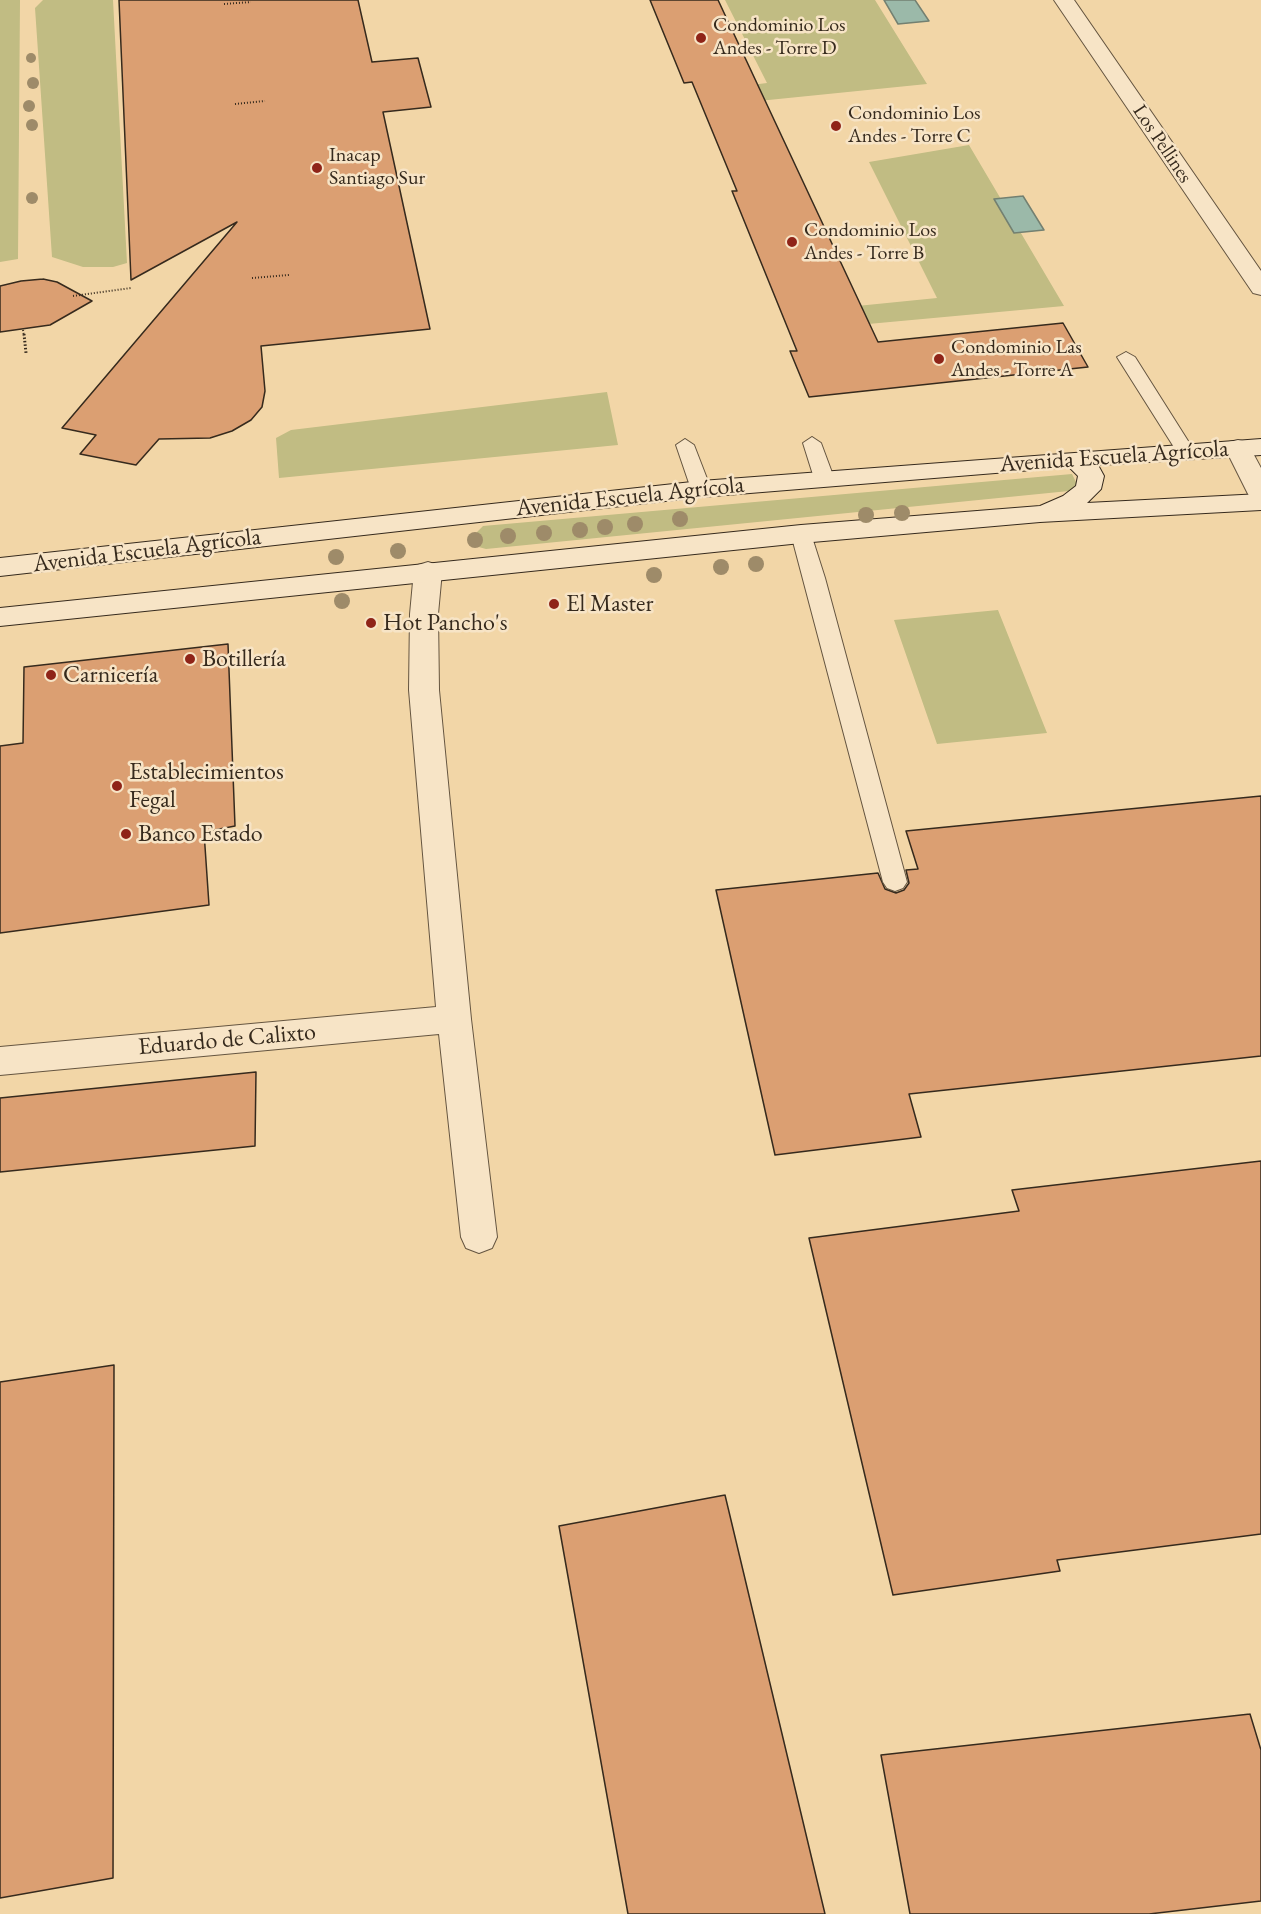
<!DOCTYPE html>
<html>
<head>
<meta charset="utf-8">
<style>
	body { margin:0 }
	canvas { display:block; background:#f2d6a7 }
</style>
</head>
<body>
<canvas width="1261" height="1914"></canvas>
<script>
const ctx = document.querySelector('canvas').getContext('2d');
ctx.lineJoin = 'round';
function fillPath(path, color) { ctx.fillStyle = color; ctx.fill(path, 'evenodd'); }
const poly = rows => new Path2D(rows.map(r => 'M' + r).join(''));
function stroke(path, color, width, dash) { ctx.strokeStyle = color; ctx.lineWidth = width; ctx.lineCap = dash ? 'butt' : 'round'; ctx.setLineDash(dash || []); ctx.stroke(path); }
function write(font, color, halo, rows, align = 'center') {
  ctx.font = font + ' "EB Garamond",serif'; ctx.lineWidth = 5; ctx.setLineDash([]); ctx.textBaseline = 'middle'; ctx.strokeStyle = halo; ctx.fillStyle = color; for (const [text, x, y, turn = 0] of rows) {
    ctx.save(); ctx.translate(x, y); ctx.rotate((+turn || 0) * Math.PI / 180); ctx.textAlign = isNaN(turn) ? turn : align; if (halo) ctx.strokeText(text, 0, 0); ctx.fillText(text, 0, 0); ctx.restore();
  }
}
fillPath(poly([
	[0,0,20,0,18,259,0,262],
	[43,0,113,0,127,263,113,267,83,267,52,257,35,8],
	[725,0,875,0,927,84,709,106,711,90,767,83],
	[969,145,1064,306,803,330,797,312,937,298,869,162],
	[607,392,618,445,279,478,276,438,291,430],
	[1072,474,1078,486,1069,491,486,549,475,546,476,533,483,526],
	[998,610,1047,733,937,744,894,620]
]), '#c1bc83');
const water = poly([
	[884,0,915,0,929,21,898,24,884,0],
	[1023,196,1044,230,1014,233,994,199,1023,196]
]);
fillPath(water, '#9bb9a9');
stroke(water, '#738071', 1.5);
const building = poly([
	[119,0,358,0,372,62,418,58,431,107,383,112,430,329,261,346,265,391,262,407,251,420,232,431,210,438,159,439,136,465,80,454,96,435,62,428,237,222,131,280,119,0],
	[650,0,718,0,878,342,1063,323,1088,367,809,397,790,351,797,351,732,191,737,191,692,82,684,83,650,0],
	[43,279,57,282,92,301,50,325,0,332,0,286,21,281,43,279],
	[228,644,235,826,204,832,209,905,0,933,0,746,23,743,24,667,228,644],
	[1261,796,1261,1056,909,1094,921,1137,775,1155,716,890,878,873,885,889,896,893,904,890,909,883,906,870,918,869,906,831,1261,796],
	[256,1072,255,1146,0,1172,0,1098,256,1072],
	[1261,1161,1261,1534,1057,1560,1060,1571,893,1595,809,1238,1019,1211,1012,1190,1261,1161],
	[114,1365,113,1878,0,1898,0,1382,114,1365],
	[725,1495,825,1914,628,1914,559,1526,725,1495],
	[1250,1714,1261,1750,1261,1901,1149,1914,910,1914,881,1755,1250,1714]
]);
fillPath(building, '#db9f72');
stroke(building, '#362a1d', 1.5);
const lane = poly([
	[1126,352,1135,357,1195,452,1193,456,1186,458,1177,452,1117,357,1126,352],
	[812,437,821,443,834,478,831,482,824,484,814,478,803,443,812,437],
	[685,439,694,445,711,489,708,493,701,495,691,489,676,445,685,439],
	[801,528,808,530,811,534,825,578,907,882,903,888,895,891,887,888,883,882,791,534,794,530,801,528]
]);
const street = poly([
	[1054,0,1074,0,1261,271,1261,295,1253,293,1054,0],
	[1238,440,1247,442,1261,468,1261,502,1252,500,1248,494,1225,448,1229,442,1238,440],
	[428,562,438,565,442,571,438,614,439,690,471,1019,497,1237,492,1248,479,1253,466,1248,461,1237,439,1034,0,1075,0,1047,436,1007,409,690,410,614,414,571,418,565,428,562]
]);
const secondary = poly([
	[1261,439,1261,455,1098,465,1104,476,1101,489,1087,503,1261,494,1261,510,1040,522,801,543,0,626,0,608,801,525,1040,506,1063,496,1076,486,1078,476,1069,467,701,497,0,576,0,558,701,481,1261,439]
]);
stroke(lane, '#655540', 2);
stroke(street, '#655540', 2);
stroke(secondary, '#362a1d', 2);
stroke(poly([
	[224,4,251,2],
	[235,104,265,101],
	[252,278,289,275],
	[73,296,131,288],
	[23,330,24,336]
]), '#362a1d', 2, [1, 2]);
stroke(poly([
	[24,334,26,353]
]), '#362a1d', 3, [1.5, 2]);
fillPath(lane, '#f7e4c6');
fillPath(street, '#f7e4c6');
fillPath(secondary, '#f7e4c6');
ctx.fillStyle = '#9e8b69';
for (const [x, y, r] of [
	[31,58,5],
	[33,83,6],
	[29,106,6],
	[32,125,6],
	[32,198,6],
	[902,513,8],
	[866,515,8],
	[680,519,8],
	[635,524,8],
	[605,527,8],
	[580,530,8],
	[544,533,8],
	[508,536,8],
	[475,540,8],
	[398,551,8],
	[336,557,8],
	[756,564,8],
	[721,567,8],
	[654,575,8],
	[342,601,8]
]) { ctx.beginPath(); ctx.arc(x, y, r, 0, 2 * Math.PI); ctx.fill(); }
for (const [x, y, r, color] of [
	[701,38,6,"#8f2418"],
	[836,126,6,"#8f2418"],
	[317,168,6,"#8f2418"],
	[792,242,6,"#8f2418"],
	[939,359,6,"#8f2418"],
	[554,604,6,"#8f2418"],
	[371,623,6,"#8f2418"],
	[190,659,6,"#8f2418"],
	[51,675,6,"#8f2418"],
	[117,786,6,"#8f2418"],
	[126,834,6,"#8f2418"]
]) { const dot = new Path2D(); dot.arc(x, y, r, 0, 2 * Math.PI); ctx.fillStyle = color; ctx.fill(dot); stroke(dot, '#f7e4c6', 2); }
write('20px', '#362a1d', '#f7e4c6', [
	["Condominio Los",713,26],
	["Andes - Torre D",713,49],
	["Condominio Los",848,114],
	["Andes - Torre C",848,137],
	["Inacap",329,156],
	["Santiago Sur",329,179],
	["Condominio Los",804,231],
	["Andes - Torre B",804,254],
	["Condominio Las",951,348],
	["Andes - Torre A",951,371]
], 'left');
write('20px', '#362a1d', '#f7e4c6', [
	["Los Pellines",1162,144,56]
]);
write('24px', '#362a1d', '#f7e4c6', [
	["Avenida Escuela Agrícola",1114,457,-4],
	["Avenida Escuela Agrícola",630,497,-6],
	["Avenida Escuela Agrícola",147,551,-7],
	["Eduardo de Calixto",227,1040,-5]
]);
write('24px', '#362a1d', '#f7e4c6', [
	["El Master",566,604],
	["Hot Pancho's",383,623],
	["Botillería",202,659],
	["Carnicería",63,675],
	["Establecimientos",129,772],
	["Fegal",129,800],
	["Banco Estado",138,834]
], 'left');
</script>
</body>
</html>
